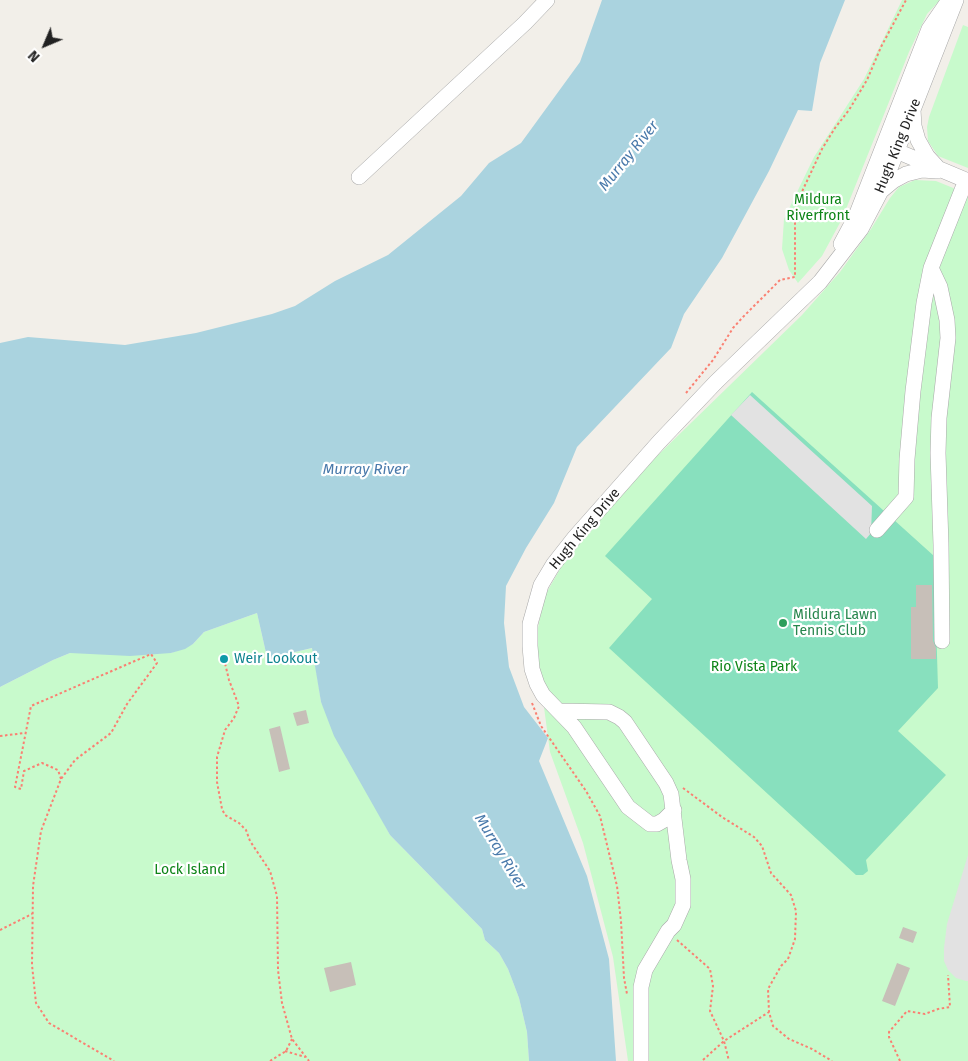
<!DOCTYPE html>
<html>
<head>
<meta charset="utf-8">
<style>
	body { margin:0 }
	#map { position:relative; width:968px; height:1061px; overflow:hidden; background:#f2efe9; font-family:"Fira Sans",sans-serif }
	canvas { display:block }
	.north { position:absolute; left:20px; top:20px; width:50px; height:50px; -webkit-text-stroke:4px #fff; paint-order:stroke; rotate:225deg; font-size:14px; font-weight:700; line-height:20px; text-align:center; color:#222 }
	.north::after { content:''; display:block; margin:auto; width:18px; height:22px; background:#222; clip-path:polygon(50% 0,100% 100%,50% 72%,0 100%) }
</style>
</head>
<body>
<div id="map">
<canvas width="968" height="1061"></canvas>
<div class="north">N</div>
</div>
<script>
const ctx = document.querySelector('canvas').getContext('2d');
ctx.lineJoin = 'round';
function fillPath(path, color) { ctx.fillStyle = color; ctx.fill(path, 'evenodd'); }
const poly = rows => new Path2D(rows.map(r => 'M' + r).join(''));
function stroke(path, color, width, dash) { ctx.strokeStyle = color; ctx.lineWidth = width; ctx.lineCap = dash ? 'butt' : 'round'; ctx.setLineDash(dash || []); ctx.stroke(path); }
function write(font, color, halo, rows, align = 'center') {
  ctx.font = font + ' "Fira Sans",sans-serif'; ctx.lineWidth = 4.5; ctx.setLineDash([]); ctx.textBaseline = 'middle'; ctx.strokeStyle = halo; ctx.fillStyle = color; for (const [text, x, y, turn = 0] of rows) {
    ctx.save(); ctx.translate(x, y); ctx.rotate((+turn || 0) * Math.PI / 180); ctx.textAlign = isNaN(turn) ? turn : align; if (halo) ctx.strokeText(text, 0, 0); ctx.fillText(text, 0, 0); ctx.restore();
  }
}
fillPath(poly([
	[902,0,940,0,927,14,909,52,842,219,822,256,798,283,789,270,782,249,784,219,814,157,864,79],
	[963,25,968,27,968,168,938,156,928,141,927,127,929,117],
	[915,180,936,181,968,194,968,1061,628,1061,613,957,583,843,550,752,539,670,537,633,544,597,568,555,656,457,802,315,840,272,871,229,890,198,899,187],
	[257,613,269,666,277,656,313,648,321,702,390,835,482,929,485,940,499,953,508,969,519,998,527,1032,529,1061,0,1061,0,687,53,660,70,653,171,653,193,644,204,632]
]), '#c8facc');
fillPath(poly([
	[752,392,934,556,938,688,898,731,946,775,866,860,868,871,863,875,856,875,609,648,652,599,605,556]
]), '#88e0be');
fillPath(poly([
	[750,395,872,506,871,533,866,539,731,415],
	[968,855,968,981,966,981,956,978,948,970,944,961,944,948,947,924]
]), '#e2e2e2');
fillPath(poly([
	[602,0,845,0,820,63,812,111,798,110,769,171,722,258,684,314,671,348,577,447,554,503,526,548,506,586,504,623,509,667,524,707,548,738,539,761,587,876,609,959,616,1061,529,1061,527,1032,519,998,508,969,499,953,485,940,482,929,390,835,334,736,321,702,312,648,278,656,269,666,257,613,204,632,193,644,185,649,171,653,130,656,70,653,53,660,0,687,0,343,28,337,125,345,196,333,272,314,295,306,335,281,388,255,461,196,489,163,521,143,580,62]
]), '#aad3df');
fillPath(poly([
	[916,585,932,585,933,641,936,648,936,659,911,659,911,607,916,607],
	[306,710,309,723,297,726,293,713],
	[280,726,290,769,279,772,269,729],
	[903,927,917,932,913,943,899,938],
	[351,962,356,985,330,992,324,968],
	[897,963,910,968,895,1006,882,1001]
]), '#c7bfb8');
const minor = poly([
	[913,110,914,126,918,140,927,156,938,168],
	[887,147,968,181],
	[359,177,525,23,547,0],
	[881,191,893,181,906,174,922,170,937,171],
	[841,244,856,216,929,29,949,0],
	[877,530,906,497,907,459,913,391,924,303,931,268],
	[942,641,941,545,938,453,939,418,948,338,947,320,940,287,931,268,966,180],
	[560,711,609,712,619,717,625,722,666,783,671,794,679,860,683,879,683,905,674,925,668,931,645,970,641,987,641,1061],
	[674,810,664,820,657,824,650,824,628,807,574,727,543,695,537,684,532,669,530,646,530,624,541,585,553,565,575,537,659,442,716,382,820,282,861,229,882,189,956,0]
]);
stroke(minor, '#a9a9a9', 16);
stroke(poly([
	[686,393,713,360,733,328,743,317,780,280,795,277,795,216,799,198,822,149,835,128,849,110,867,80,881,47,906,0],
	[224,659,229,680,239,706,234,718,225,730,217,757,217,782,222,809,225,815,239,823,246,830,250,841,270,871,277,896,278,970,282,1003,292,1039,309,1061],
	[532,703,541,726,586,791,600,816,617,886,621,921,624,978,627,994],
	[0,736,25,733],
	[61,779,58,770,42,763,24,771,21,789,15,787,31,706,151,654,157,663,127,704,111,733,75,760,61,779,41,831,33,886,32,965,36,1003,49,1023,114,1061],
	[683,788,722,817,754,837,762,846,771,873,791,895,796,911,795,939,788,959,781,966,768,989,769,1012,773,1026,789,1039,812,1049,832,1061],
	[0,930,32,914],
	[677,940,710,969,713,986,710,1011,724,1041,729,1061],
	[285,1051,305,1057],
	[703,1060,724,1041,769,1012],
	[270,1061,286,1051,292,1039],
	[900,1061,889,1037,889,1032,907,1011,925,1014,938,1009,950,1007,948,975]
]), '#fa8072', 2, [2.5, 2.5]);
stroke(minor, '#fff', 15);
for (const [x, y, r, color] of [
	[783,623,5,"#2e9e5b"],
	[224,659,5,"#0f9aa8"]
]) { const dot = new Path2D(); dot.arc(x, y, r, 0, 2 * Math.PI); ctx.fillStyle = color; ctx.fill(dot); stroke(dot, '#fff', 2); }
write('14px', '#222', '#fff', [
	["Hugh King Drive",898,146,-68],
	["Hugh King Drive",585,529,-50]
]);
write('14px', '#0c8416', '#fff', [
	["Mildura",818,200],
	["Riverfront",818,216],
	["Rio Vista Park",754,667],
	["Lock Island",190,870]
]);
write('14px', '#27864d', '#fff', [
	["Mildura Lawn",793,615],
	["Tennis Club",793,631]
], 'left');
write('14px', '#0d838f', '#fff', [
	["Weir Lookout",234,659]
], 'left');
write('italic 15px', '#4a7aab', '#fff', [
	["Murray River",629,156,-51],
	["Murray River",365,470],
	["Murray River",500,852,59]
]);
</script>
</body>
</html>
